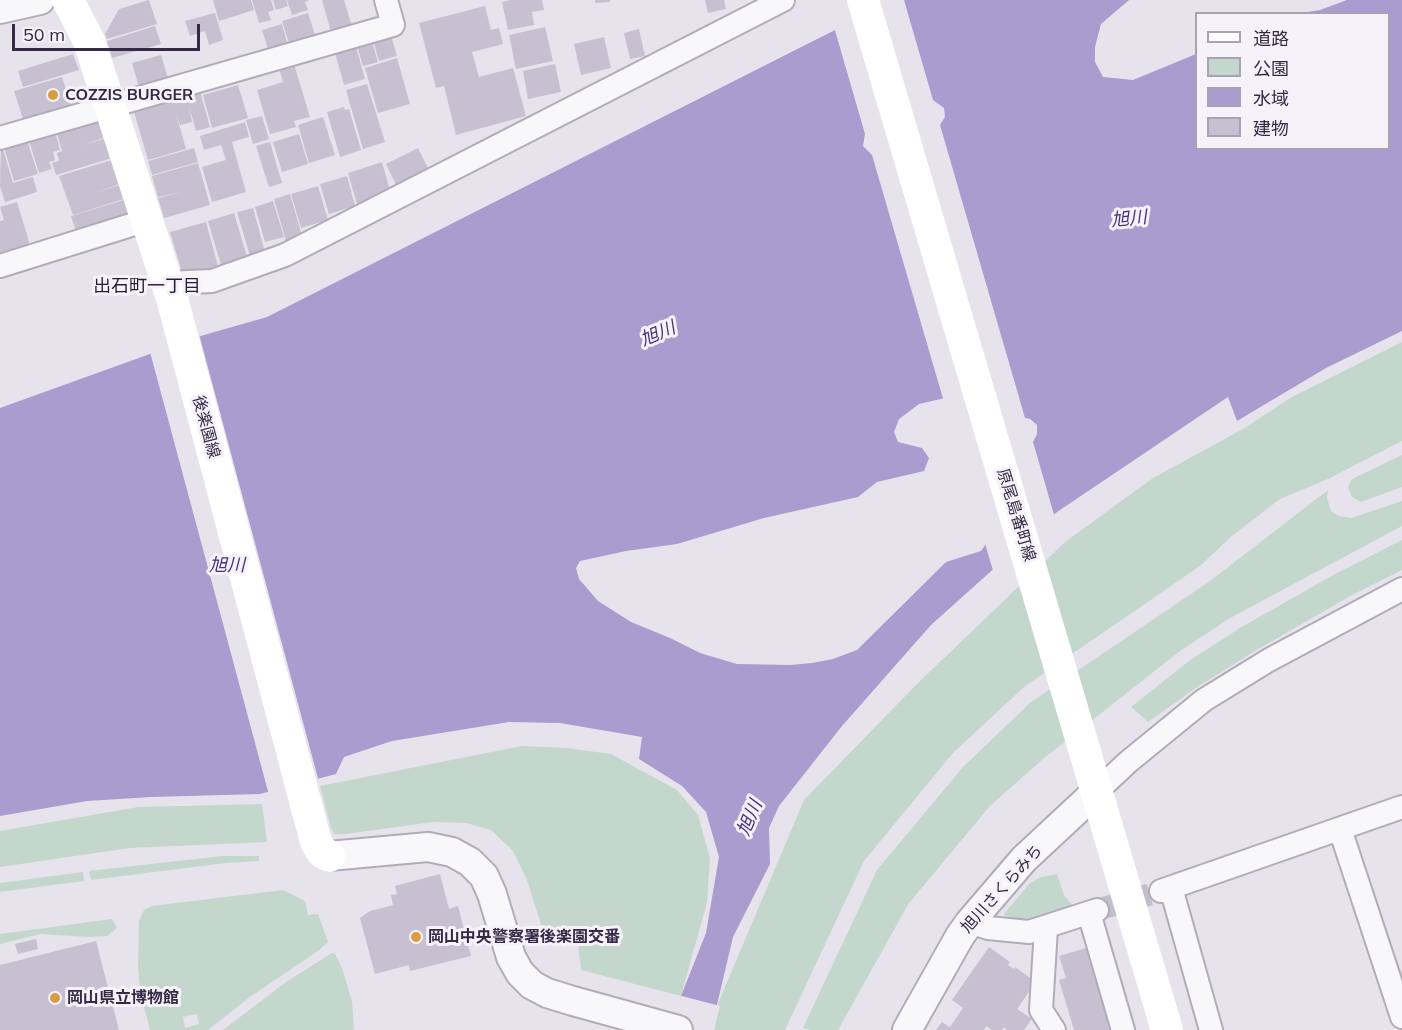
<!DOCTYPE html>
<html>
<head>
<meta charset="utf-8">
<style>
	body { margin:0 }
	#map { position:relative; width:1402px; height:1030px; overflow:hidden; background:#e7e3ec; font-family:Mulish,"Noto Sans JP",sans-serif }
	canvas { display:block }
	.legend { position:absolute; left:1195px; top:12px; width:195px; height:138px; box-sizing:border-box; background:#f5f3f9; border:2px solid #a8a2b1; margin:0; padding:8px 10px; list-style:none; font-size:18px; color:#352946 }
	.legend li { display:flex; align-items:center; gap:12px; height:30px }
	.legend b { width:30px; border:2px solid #a8a2b1 }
	.scale { position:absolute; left:12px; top:24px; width:188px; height:27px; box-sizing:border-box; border:3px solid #352946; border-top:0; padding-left:8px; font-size:18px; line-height:21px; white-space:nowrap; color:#352946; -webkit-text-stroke:4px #f5f3f9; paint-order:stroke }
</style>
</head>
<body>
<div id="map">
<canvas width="1402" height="1030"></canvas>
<ul class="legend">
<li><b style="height:8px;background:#fff"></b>道路</li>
<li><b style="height:16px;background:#c4d7cd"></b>公園</li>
<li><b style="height:16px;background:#aa9cce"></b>水域</li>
<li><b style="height:16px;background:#c6c0d0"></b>建物</li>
</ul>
<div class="scale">50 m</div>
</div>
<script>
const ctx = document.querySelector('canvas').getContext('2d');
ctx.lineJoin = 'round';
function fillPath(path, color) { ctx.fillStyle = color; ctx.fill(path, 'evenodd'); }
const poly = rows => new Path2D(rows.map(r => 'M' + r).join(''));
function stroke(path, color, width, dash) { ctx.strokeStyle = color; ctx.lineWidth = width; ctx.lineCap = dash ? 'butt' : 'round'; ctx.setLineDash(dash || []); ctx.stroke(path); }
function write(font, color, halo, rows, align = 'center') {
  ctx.font = font + ' Mulish,"Noto Sans JP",sans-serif'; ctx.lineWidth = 6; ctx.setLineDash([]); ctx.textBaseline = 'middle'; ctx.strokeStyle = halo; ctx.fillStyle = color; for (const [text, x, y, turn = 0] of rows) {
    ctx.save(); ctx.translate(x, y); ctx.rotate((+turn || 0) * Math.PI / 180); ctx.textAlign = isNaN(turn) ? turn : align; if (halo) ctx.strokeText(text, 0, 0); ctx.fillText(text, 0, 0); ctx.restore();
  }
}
fillPath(poly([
	[1402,342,1402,441,1328,479,1280,499,1233,535,1200,566,1024,687,953,753,864,861,785,1030,711,1030,717,1006,804,800,917,684,1065,542,1153,478,1243,429,1290,398],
	[1402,455,1402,487,1361,502,1352,497,1348,488,1349,484,1352,479],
	[1328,490,1327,498,1331,511,1339,516,1351,518,1402,501,1402,526,1232,617,1180,651,1043,759,990,806,909,903,838,1030,811,1030,803,1028,877,870,963,767,1031,702,1210,581],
	[1402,540,1402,570,1354,594,1255,651,1199,686,1148,722,1131,707,1189,661,1240,628,1335,574],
	[522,746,567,748,611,754,677,790,698,815,710,858,707,902,681,996,581,970,578,942,544,934,527,880,513,851,491,830,466,823,433,822,346,834,334,834,331,828,320,786],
	[262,804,267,842,130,848,0,867,0,831,138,807],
	[222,856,259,856,259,861,226,863,91,880,89,871],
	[83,872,84,881,0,892,0,883],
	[1057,874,1064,895,1073,906,1070,912,1028,922,1003,915,1030,883,1041,877],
	[283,890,305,901,308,915,318,914,328,942,318,951,250,997,208,1030,150,1030,140,991,138,968,139,921,144,910,152,906],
	[197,1014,199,1024,185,1028,183,1017],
	[112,919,117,928,107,936,88,937,40,934,0,944,0,934],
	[332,953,335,954,342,968,352,1001,354,1030,223,1030,286,982]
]), '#c4d7cd');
fillPath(poly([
	[903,0,1129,0,1101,24,1095,47,1095,62,1103,77,1133,80,1196,54,1196,148,1388,148,1388,14,1302,13,1320,10,1347,0,1402,0,1402,331,1326,368,1237,421,1228,397,1057,512,931,625,842,726,779,806,769,828,770,864,733,937,711,1030,673,1030,681,996,706,933,719,857,706,812,682,786,639,759,642,737,560,723,509,722,392,741,344,757,336,774,260,794,151,797,87,801,0,816,0,408,197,337,267,317,835,30],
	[958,395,969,397,998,496,998,526,981,551,946,562,857,650,833,659,812,663,790,665,737,664,700,653,670,638,631,622,598,601,579,579,576,568,580,561,626,551,677,544,764,518,858,497,877,482,924,471,929,458,922,448,898,442,894,432,899,419,919,404]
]), '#aa9cce');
fillPath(poly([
	[895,0,904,0,933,100,944,108,945,117,940,125,1025,418,1030,419,1037,425,1037,434,1033,442,1055,518,994,574,984,540,995,525,995,496,966,399,959,398,944,402,872,155,863,146,865,134,834,27],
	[199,334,319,782,269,795,150,352],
	[678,995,720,1006,714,1030,670,1030]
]), '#e7e3ec');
fillPath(poly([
	[149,0,157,24,107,39,105,34,119,9],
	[213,0,251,0,254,10,219,21],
	[252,0,271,0,274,10,268,12,271,20,259,23],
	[273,0,286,0,288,6,276,10],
	[287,0,309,0,305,2,308,10,292,15],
	[322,0,344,0,352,26,331,32],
	[510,0,542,0,544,10,532,12,534,25,508,30,502,2],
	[595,0,610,0,610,2,595,3],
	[705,0,724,0,726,9,708,13],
	[485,6,491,30,499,28,503,44,472,52,479,77,513,68,526,116,456,135,444,86,436,88,419,23],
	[215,13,223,40,209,45,205,31,190,36,185,21],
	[308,13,316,38,290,46,282,21],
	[282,24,288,46,269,52,262,30],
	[155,26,161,44,112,58,107,41],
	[545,27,553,61,516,69,509,35],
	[639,29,645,56,630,59,624,33],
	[390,32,397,56,379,61,372,37],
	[604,37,611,68,581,75,574,44],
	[371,38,378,62,363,66,356,42],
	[355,43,365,79,344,85,334,49],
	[73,54,79,70,23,87,18,71],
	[161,55,168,78,139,87,132,63],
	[397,58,410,104,378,113,365,68],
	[293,61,310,117,294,121,296,127,270,134,257,90,283,82,278,65],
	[555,64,561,92,528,99,523,71],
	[62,77,72,108,24,122,14,91],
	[367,84,385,142,363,149,346,90],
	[238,85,248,118,212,128,203,95],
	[199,88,210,127,196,131,189,106,192,122,180,125,175,110,186,149,148,160,132,105],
	[344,107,345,110,349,109,361,150,340,157,327,112],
	[99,114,106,137,84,145,106,138,112,158,56,175,52,163,59,161,57,153,62,151,55,127],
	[262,116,269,139,253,144,246,120],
	[323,117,335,155,309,163,298,125],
	[245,122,249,137,232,142,246,192,212,202,202,167,226,160,221,145,204,150,200,136],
	[54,128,60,150,53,152,55,160,49,162,52,169,39,173,28,137],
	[299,134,308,164,282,172,273,142],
	[26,137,38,174,14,181,3,144],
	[1,142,13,183,33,177,37,192,5,202,0,186],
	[270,142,282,183,269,187,256,146],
	[194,148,198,162,152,175,148,161],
	[418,148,429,170,397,187,386,164],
	[112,160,120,184,94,193,120,185,124,199,73,215,59,176],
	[382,162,391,194,357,204,348,173],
	[198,163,210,205,164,218,158,198,182,192,158,197,152,176],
	[347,176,355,206,329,214,320,184],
	[318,186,328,220,301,228,291,194],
	[290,194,302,236,286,241,274,199],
	[124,200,130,218,77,234,71,216],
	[273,201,284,237,265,242,255,207],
	[17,202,30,245,0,254,0,221,4,220,0,207],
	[253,208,265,252,250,256,237,212],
	[234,213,247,257,221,265,208,221],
	[206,222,218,266,183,276,170,232],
	[440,874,449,909,458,906,471,956,410,971,409,965,375,974,360,918,370,911,393,905,391,895,397,894,395,886],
	[36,939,38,949,18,954,15,944],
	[96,941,119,1030,0,1030,0,965],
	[989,947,1010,962,1008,965,1014,969,1015,967,1036,982,1017,1009,1032,1019,1024,1030,1007,1030,1004,1027,1002,1030,992,1030,986,1026,984,1030,936,1030,942,1022,950,1027,963,1008,952,1000],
	[1090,947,1116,1030,1074,1030,1059,980,1066,978,1059,956]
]), '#c6c0d0');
stroke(poly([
	[1097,910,1161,891]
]), '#c3becb', 22, [22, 11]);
const minor = poly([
	[0,138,393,25,386,0],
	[0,266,147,220],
	[167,283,212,281,285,255,783,0],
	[1096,792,1128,762,1204,700,1269,660,1402,589],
	[1340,829,1402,1017],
	[1171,888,1211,1030],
	[1161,891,1402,807],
	[1089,913,1123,1030],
	[970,922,988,928,1029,932,1097,910],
	[1046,928,1041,1010,1054,1030]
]);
const tertiary = poly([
	[0,9,40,0],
	[329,856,428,847,452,852,470,862,484,876,492,894,511,957,520,973,532,985,547,993,573,1001,678,1030],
	[907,1030,960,936,970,922,1024,859,1096,792]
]);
stroke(minor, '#b2abba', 26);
stroke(tertiary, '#b2abba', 32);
stroke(minor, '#f8f7fa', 22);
stroke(tertiary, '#f8f7fa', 28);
stroke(poly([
	[68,0,89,41,172,298,316,842,322,852,329,856],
	[863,0,1167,1030]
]), '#fff', 32);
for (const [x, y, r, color] of [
	[53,95,6,"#d89d41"],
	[416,937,6,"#d89d41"],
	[55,998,6,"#d89d41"]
]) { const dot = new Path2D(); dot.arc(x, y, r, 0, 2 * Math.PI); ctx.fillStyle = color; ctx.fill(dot); stroke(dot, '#f5f3f9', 2); }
write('bold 16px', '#352946', '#f5f3f9', [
	["COZZIS BURGER",65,95],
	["岡山中央警察署後楽園交番",428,937],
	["岡山県立博物館",67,998]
], 'left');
write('16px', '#352946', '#f5f3f9', [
	["後楽園線",206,427,75],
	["原尾島番町線",1016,515,73],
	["旭川さくらみち",1002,889,-48]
]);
write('italic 18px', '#48307d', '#f5f3f9', [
	["旭川",1129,219,-6],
	["旭川",658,334,-23],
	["旭川",227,566],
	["旭川",750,818,-67]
]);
write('18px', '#271c37', '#f5f3f9', [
	["出石町一丁目",147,287]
]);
</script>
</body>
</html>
